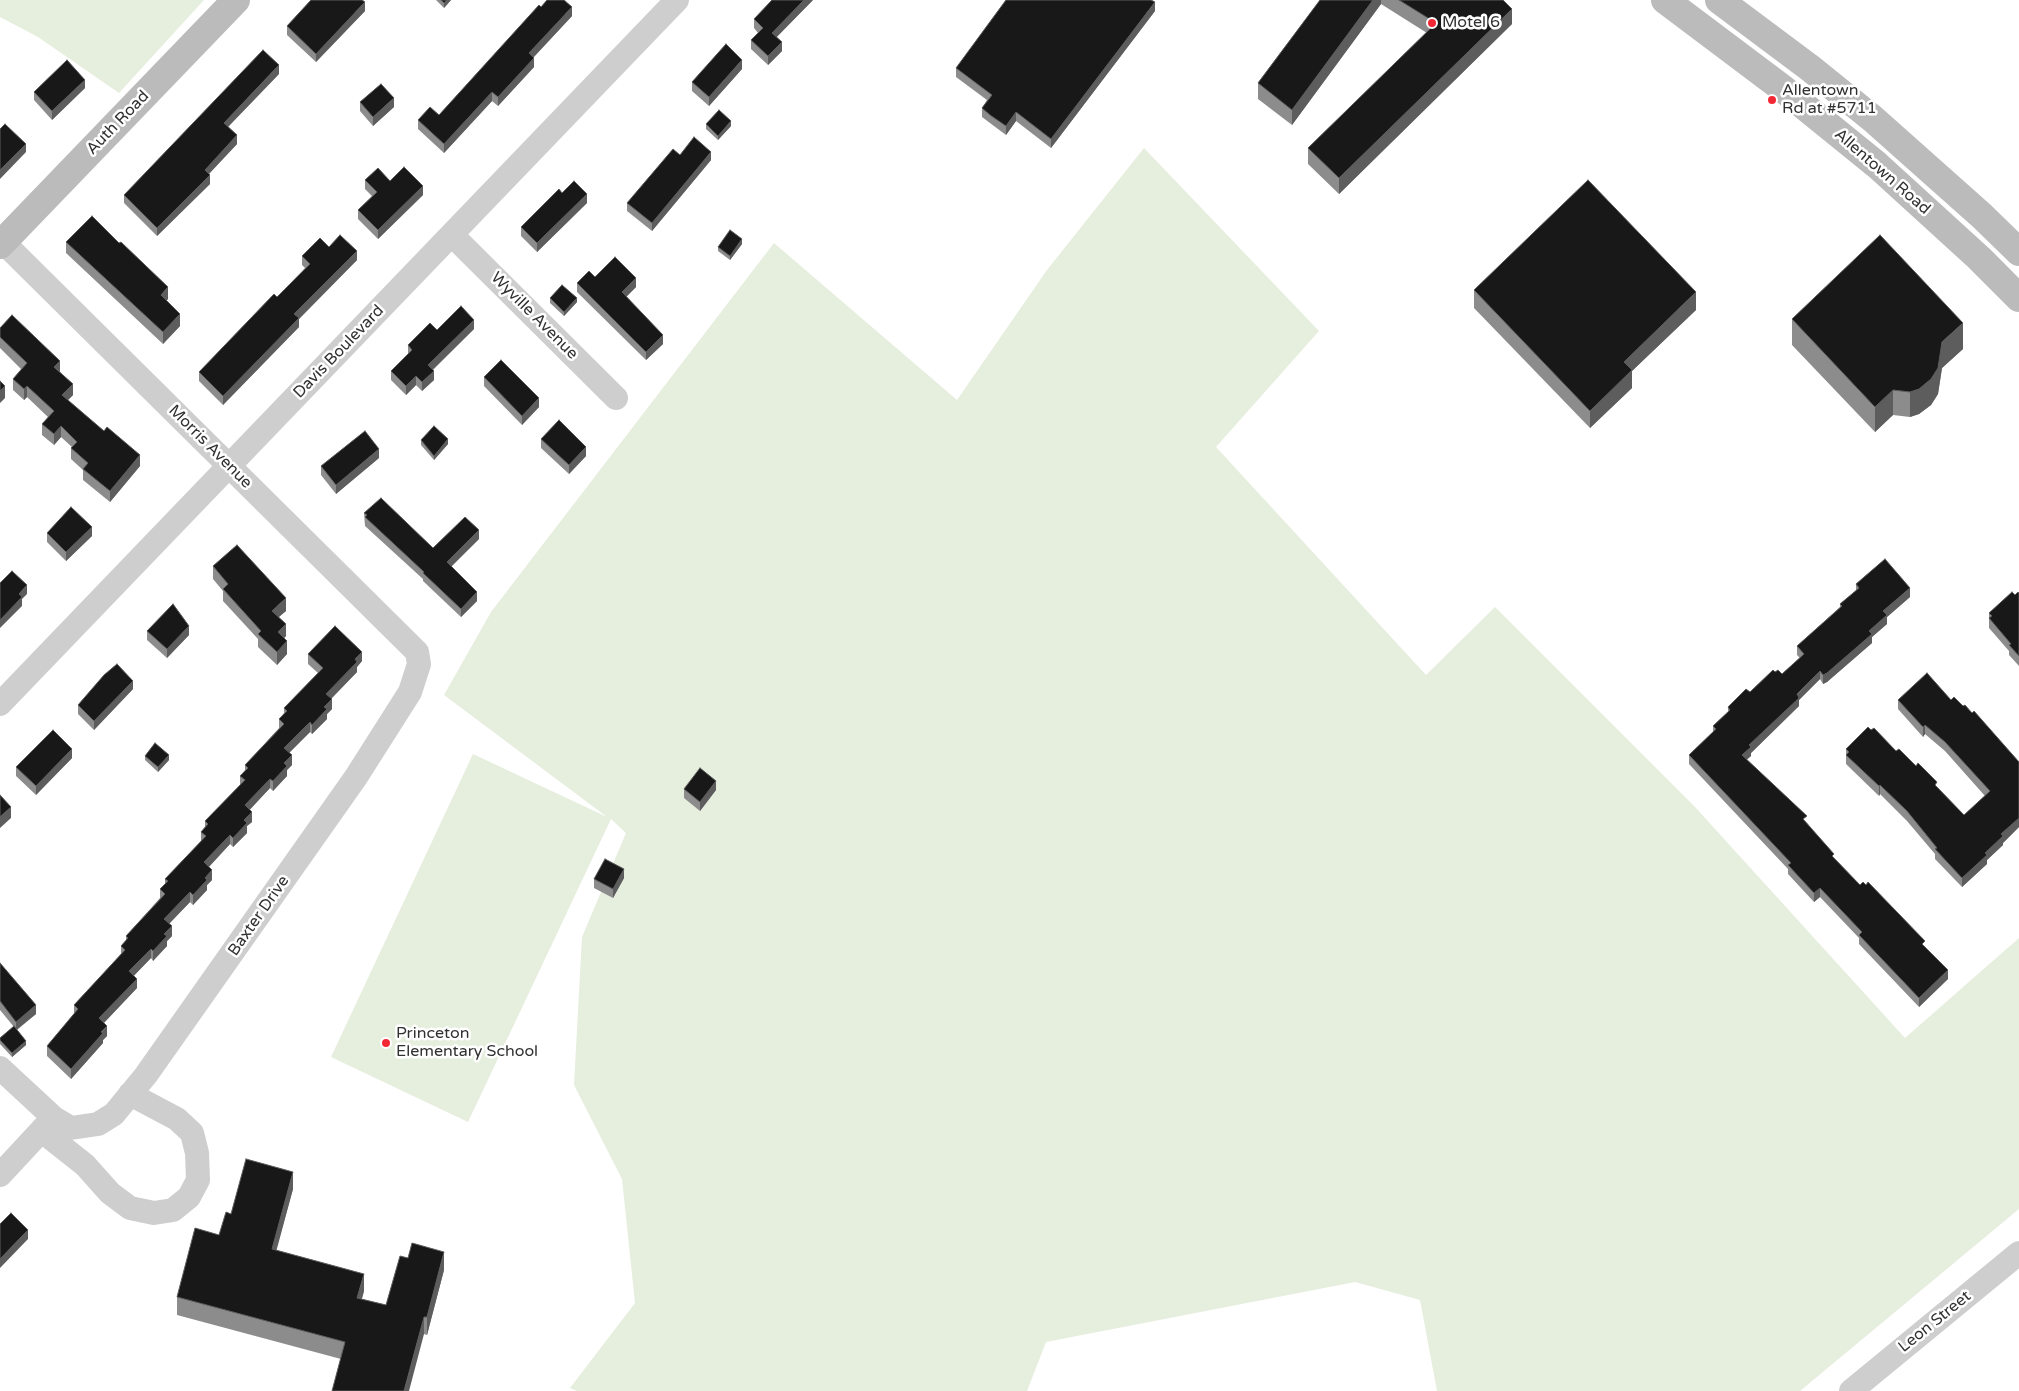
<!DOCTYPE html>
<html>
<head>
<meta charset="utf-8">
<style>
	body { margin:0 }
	canvas { display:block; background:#fff }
</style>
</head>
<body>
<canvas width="2019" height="1391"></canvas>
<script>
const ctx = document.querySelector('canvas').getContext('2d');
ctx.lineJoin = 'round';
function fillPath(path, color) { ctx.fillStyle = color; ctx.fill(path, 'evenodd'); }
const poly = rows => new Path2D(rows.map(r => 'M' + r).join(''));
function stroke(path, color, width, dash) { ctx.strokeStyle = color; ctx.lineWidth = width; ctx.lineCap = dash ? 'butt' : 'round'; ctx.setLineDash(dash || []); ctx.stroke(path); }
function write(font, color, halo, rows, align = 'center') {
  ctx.font = font + ' "Varela Round",sans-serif'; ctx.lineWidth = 5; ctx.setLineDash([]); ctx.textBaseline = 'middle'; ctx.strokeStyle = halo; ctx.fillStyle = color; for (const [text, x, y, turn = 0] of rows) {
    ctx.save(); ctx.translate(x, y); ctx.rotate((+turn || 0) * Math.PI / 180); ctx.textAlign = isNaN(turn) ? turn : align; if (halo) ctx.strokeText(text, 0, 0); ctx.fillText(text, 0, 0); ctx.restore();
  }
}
fillPath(poly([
	[0,0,204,0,119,93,38,37,0,17],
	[1144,148,1319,331,1216,447,1426,675,1495,607,1695,807,1905,1038,2019,938,2019,1209,1800,1391,1437,1391,1420,1300,1355,1282,1046,1342,1027,1391,577,1391,570,1388,635,1303,622,1179,574,1085,582,937,626,833,611,819,468,1122,331,1057,473,754,607,817,444,695,491,612,774,243,957,400,1047,270]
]), '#e6eede');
stroke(poly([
	[452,235,616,398],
	[0,704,677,0],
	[0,1068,54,1118,71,1128,98,1124,114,1114,146,1075,356,777,410,692,419,664,417,652,3,242],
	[42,1131,85,1165,110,1193,130,1208,154,1213,173,1210,189,1197,198,1180,197,1153,192,1133,177,1119,130,1094],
	[0,1175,52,1119],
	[1851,1391,2019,1253]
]), '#cecece', 24);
stroke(poly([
	[1665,0,1782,88,1877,165,1979,258,2019,298],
	[1719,0,1810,68,1873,119,1982,216,2019,252],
	[0,245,236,0]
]), '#bbb', 28);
fillPath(poly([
	[436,0,451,0,444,8],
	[813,0,776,37,782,51,768,65,751,49,751,40,758,33,754,28,754,19],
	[1320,0,1503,0,1512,24,1339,194,1308,164,1308,148,1427,33,1381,4,1292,125,1258,99,1258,83],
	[541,7,572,16,534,57,534,67,498,106,492,101,444,153,418,129,418,120,439,115],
	[365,11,316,62,287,35,287,26],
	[1155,11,1051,148,1016,121,1006,135,982,117,982,108,987,100,956,77,956,68],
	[742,69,709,106,692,91,692,82],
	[279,74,228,127,237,144,209,174,210,184,157,236,124,203,124,195],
	[85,88,52,120,34,100,34,92],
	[360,102,394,107,373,126,360,111],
	[706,124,731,126,718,140,706,129],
	[680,155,711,160,652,231,627,211,627,203],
	[365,180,423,195,378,239,358,219,358,210,372,196,365,189],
	[562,193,587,203,537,252,521,236,521,227],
	[66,242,119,243,168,299,166,301,180,326,163,344,66,253],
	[742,244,730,260,718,251,718,247],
	[329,247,357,260,299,319,299,327,223,405,199,381,199,372,277,297,305,268,302,265,302,256],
	[595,277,636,287,626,297,663,344,646,360,577,292,577,283],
	[1474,290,1696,310,1632,371,1632,388,1590,428,1474,308],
	[550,298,577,302,564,316,550,303],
	[1792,319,1963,349,1942,368,1938,394,1931,405,1919,414,1910,417,1893,415,1875,432,1792,345],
	[0,328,60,372,73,395,68,400,140,466,110,502,83,480,83,470,71,459,71,448,72,447,61,437,54,445,42,435,42,424,48,417,27,397,24,400,13,390,13,379,21,369,0,348],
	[474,329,433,370,434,380,422,391,416,385,406,395,391,380,391,371,408,354,408,345,437,330],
	[484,377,539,407,522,425,484,386],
	[541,439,586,456,569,474,541,448],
	[421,440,448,444,434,460,421,445],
	[379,458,336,494,321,475,321,466],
	[364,513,433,548,479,539,451,566,477,601,461,617,423,581,423,579,365,526],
	[47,533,92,536,66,561,47,542],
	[213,566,286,611,278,617,286,636,284,638,287,654,277,665,258,647,258,639,223,601,223,591,213,579],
	[1856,584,1910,597,1887,617,1887,624,1872,637,1872,643,1827,682,1823,684,1820,679,1799,700,1799,706,1751,753,1751,756,1746,760,1807,823,1834,858,1860,885,1925,947,1948,979,1919,1007,1859,944,1859,938,1820,897,1814,902,1788,874,1788,869,1689,764,1689,755,1713,732,1713,726,1728,712,1728,707,1750,692,1775,672,1782,674,1800,658,1797,655,1797,646,1840,607,1840,604,1856,591],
	[2019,593,2019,666,2009,655,2009,651,1989,628,1989,613],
	[147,631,189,635,167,658,147,640],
	[308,654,362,661,357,667,357,672,331,699,332,709,327,714,327,719,312,734,310,732,289,753,292,765,287,770,287,776,273,791,270,788,249,810,252,822,247,826,247,833,233,847,230,844,209,867,212,880,207,885,207,890,193,905,190,902,169,924,172,936,167,941,167,946,153,961,151,958,134,975,137,988,104,1023,107,1036,103,1040,103,1043,71,1079,47,1056,47,1046,74,1014,74,1005,121,954,121,946,126,941,126,936,160,898,160,889,165,884,165,879,201,842,201,832,205,827,205,821,240,785,240,776,245,770,245,765,279,728,279,719,284,713,284,708,318,673,308,664],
	[133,689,94,730,78,714,78,705],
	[1898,700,1951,700,1963,706,2019,762,2019,827,2003,843,2003,845,1987,860,1987,864,1962,887,1935,859,1935,854,1907,821,1880,794,1879,796,1846,764,1846,749,1896,751,1937,787,1964,815,1985,796,1945,751,1925,734,1923,737,1898,709],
	[145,756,169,760,158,772,145,760],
	[72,758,36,795,16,776,16,767],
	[684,789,716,790,700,811,684,798],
	[624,878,613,898,594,888,594,879],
	[0,963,36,1014,17,1030,26,1045,12,1057,0,1044,0,1038,14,1027,0,1010],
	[293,1189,276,1250,364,1291,362,1299,386,1305,444,1270,427,1335,424,1334,341,1359,177,1315,177,1297,219,1235,231,1214]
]), '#8c8c8c');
fillPath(poly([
	[447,0,451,0,444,8,444,3],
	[804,0,813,0,772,42,772,33],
	[1373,0,1381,0,1381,4,1292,125,1292,110],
	[365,2,365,11,316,62,316,54],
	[1155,2,1155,11,1051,148,1051,139],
	[572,7,572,16,529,62,529,53],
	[1512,9,1512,24,1339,194,1339,178],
	[782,42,782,51,768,65,768,56],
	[534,58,534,67,498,106,498,97],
	[742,60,742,69,709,106,709,97],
	[279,65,279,74,224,131,224,123],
	[85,80,85,88,52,120,52,111],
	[492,92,492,101,444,153,444,144],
	[394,98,394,107,373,126,373,117],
	[1016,112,1016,121,1006,135,1006,126],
	[731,121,731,126,718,140,718,136],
	[237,135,237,144,205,178,205,170],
	[26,144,26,152,0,179,0,170],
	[711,152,711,160,652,231,652,223],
	[210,175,210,184,157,236,157,228],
	[423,186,423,195,378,239,378,230],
	[587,194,587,203,537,252,537,243],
	[742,239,742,244,730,260,730,256],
	[357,251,357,260,299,319,299,327,223,405,223,396,294,314],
	[636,278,636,287,622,301,622,292],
	[168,287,168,299,161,306,161,295],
	[1696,292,1696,310,1632,371,1632,388,1590,428,1590,411,1624,362],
	[577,298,577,302,564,316,564,312],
	[180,314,180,326,163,344,163,332],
	[474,320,474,329,428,374,428,365],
	[1963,323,1963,349,1942,368,1938,394,1931,405,1919,414,1910,417,1910,392,1942,342],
	[663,335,663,344,646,360,646,352],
	[60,361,60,372,54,367],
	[434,371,434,380,422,391,422,382],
	[416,376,416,385,406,395,406,386],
	[73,384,73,395,62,406,62,395],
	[5,386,5,398,0,403,0,391],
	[27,386,27,397,24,400,24,389],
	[1893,390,1893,415,1875,432,1875,407],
	[539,398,539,407,522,425,522,416],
	[61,426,61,437,54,445,54,434],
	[448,439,448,444,434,460,434,456],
	[586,447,586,456,569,474,569,465],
	[379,449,379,458,336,494,336,485],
	[140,455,140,466,110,502,110,491],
	[92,527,92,536,66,561,66,552],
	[479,530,479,539,447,571,447,562],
	[27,585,27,594,22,599,22,606,0,628,0,620,19,594],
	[1910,588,1910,597,1887,617,1887,624,1872,637,1872,643,1827,682,1823,684,1823,675,1869,631,1883,611],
	[477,592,477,601,461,617,461,609],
	[286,598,286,611,272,623,272,611],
	[286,624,286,636,278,645,278,632],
	[189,626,189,635,167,658,167,649],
	[287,641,287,654,277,665,277,652],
	[362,652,362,661,357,667,357,672,326,704,326,694,355,659],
	[1820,671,1820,679,1799,700,1799,706,1751,753,1751,756,1742,764,1742,755,1749,745],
	[133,681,133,689,94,730,94,721],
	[332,699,332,709,327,714,327,719,312,734,312,725,324,707],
	[310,722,310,732,284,758,284,748],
	[1925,725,1925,734,1923,737,1923,727],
	[72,749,72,758,36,795,36,786],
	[169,755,169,760,158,772,158,767],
	[292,755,292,765,287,770,287,776,273,791,273,781,284,763],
	[270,779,270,788,245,815,245,805],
	[716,781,716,790,700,811,700,802],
	[1880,785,1880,794,1879,796,1879,786],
	[11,807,11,818,0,828,0,817],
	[252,812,252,822,247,826,247,833,233,847,233,838,244,820],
	[2019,818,2019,827,2003,843,2003,845,1987,860,1987,864,1962,887,1962,878,2001,834],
	[230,835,230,844,204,872,204,862],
	[624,869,624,878,613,898,613,889],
	[212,870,212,880,207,885,207,890,193,905,193,895,205,878],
	[1820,888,1820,897,1814,902,1814,893],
	[190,892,190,902,164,929,164,919],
	[172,926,172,936,167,941,167,946,153,961,153,951,164,934],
	[151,949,151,958,129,981,129,971],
	[1948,970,1948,979,1919,1007,1919,998],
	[137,979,137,988,99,1028,99,1018],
	[36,1005,36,1014,16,1030,16,1022],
	[107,1026,107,1036,103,1040,103,1043,71,1079,71,1069],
	[26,1041,26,1045,12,1057,12,1053],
	[293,1172,293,1189,272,1267,272,1249],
	[28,1230,28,1239,0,1268,0,1259],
	[444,1252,444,1270,427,1335,427,1317],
	[364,1274,364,1291,357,1315,357,1298],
	[424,1317,424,1334,409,1391,404,1391]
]), '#5d5d5d');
const building = poly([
	[311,0,362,0,365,2,316,54,287,26,311,0],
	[441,0,447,0,444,3,441,0],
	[547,0,564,0,572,7,529,53,534,58,498,97,492,92,444,144,418,120,430,107,439,115,539,5,541,7,547,0],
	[772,0,804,0,772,33,782,42,768,56,751,40,763,28,754,19,772,0],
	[1006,0,1151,0,1155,2,1051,139,1016,112,1006,126,990,115,982,108,992,95,956,68,1006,0],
	[1320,0,1373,0,1292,110,1258,83,1320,0],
	[1399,0,1503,0,1512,9,1339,178,1308,148,1436,23,1399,0],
	[726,44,742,60,709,97,692,82,726,44],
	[263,50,279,65,224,123,237,135,205,170,210,175,157,228,124,195,263,50],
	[67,60,85,80,52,111,34,92,67,60],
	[381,84,394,98,373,117,360,102,381,84],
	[719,110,731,121,718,136,706,124,719,110],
	[5,124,26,144,0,170,0,129,5,124],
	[694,137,711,152,652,223,627,203,673,149,680,155,694,137],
	[404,167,423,186,378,230,358,210,377,192,365,180,378,168,390,181,404,167],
	[1588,180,1696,292,1624,362,1632,370,1590,411,1474,290,1588,180],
	[574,181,587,194,537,243,521,227,559,189,562,193,574,181],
	[92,216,119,243,121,242,168,287,161,295,180,314,163,332,66,242,92,216],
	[730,230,742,239,730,256,718,247,730,230],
	[340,235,357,251,294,314,299,318,223,396,199,372,274,294,277,297,310,264,302,256,320,238,329,247,340,235],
	[1880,235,1963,323,1942,342,1938,368,1931,379,1919,389,1910,392,1893,390,1875,407,1792,319,1880,235],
	[615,257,636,278,622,292,663,335,646,352,577,283,589,271,595,277,615,257],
	[562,285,577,298,564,312,550,298,562,285],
	[461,306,474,320,428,365,434,371,422,382,416,376,406,386,391,371,412,350,408,345,430,323,437,330,461,306],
	[12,315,60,361,54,367,73,384,62,395,104,431,107,427,140,455,110,491,83,469,88,463,71,448,77,442,61,426,54,434,42,424,54,411,27,386,24,389,13,379,27,363,0,337,0,328,12,315],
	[501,360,539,398,522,416,484,377,501,360],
	[0,381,5,386,0,391,0,381],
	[559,420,586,447,569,465,541,439,559,420],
	[434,426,448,439,434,456,421,440,434,426],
	[365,431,379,449,336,485,321,466,365,431],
	[381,498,433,548,465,517,479,530,447,562,477,592,461,609,423,573,424,572,365,517,367,515,364,513,381,498],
	[71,507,92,527,66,552,47,533,71,507],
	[237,545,286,598,272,611,286,624,278,632,287,641,277,652,258,634,261,631,223,589,228,584,213,566,237,545],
	[1885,559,1910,588,1883,611,1887,615,1869,631,1872,634,1827,673,1823,675,1820,671,1797,694,1799,698,1749,745,1751,747,1742,755,1807,816,1803,819,1834,854,1832,856,1860,885,1863,882,1866,885,1868,882,1925,941,1922,944,1948,970,1919,998,1859,935,1862,932,1820,888,1814,893,1788,865,1791,863,1689,755,1716,729,1713,726,1730,710,1728,707,1746,689,1750,692,1773,670,1775,672,1778,670,1782,674,1804,654,1797,646,1842,606,1840,604,1859,588,1856,584,1885,559],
	[12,571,27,585,19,594,22,597,0,620,0,583,12,571],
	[2012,592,2015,595,2018,592,2019,593,2019,656,2009,645,2011,644,1989,618,1992,616,1989,613,2012,592],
	[173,604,189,626,167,649,147,631,173,604],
	[335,626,362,652,355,659,357,662,326,694,332,699,324,707,327,709,312,725,310,722,284,748,292,755,284,763,287,766,273,781,270,779,245,805,252,812,244,820,247,823,233,838,230,835,204,862,212,870,205,878,207,880,193,895,190,892,164,919,172,926,164,934,167,936,153,951,151,949,129,971,137,979,99,1018,107,1026,101,1032,103,1033,71,1069,47,1046,78,1009,74,1005,125,950,121,946,128,938,126,936,165,894,160,889,168,881,165,879,206,836,201,832,208,824,205,821,245,780,240,776,248,768,245,765,284,724,279,719,287,711,284,708,323,668,308,654,335,626],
	[117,664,133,681,94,721,78,705,104,675,117,664],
	[1927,673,1951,700,1954,697,1963,706,1965,705,1972,713,1974,711,2019,762,2019,818,2001,834,2003,836,1985,853,1987,855,1962,878,1935,849,1937,848,1907,811,1880,785,1879,786,1846,755,1849,752,1846,749,1868,727,1871,730,1874,728,1896,751,1899,749,1916,766,1918,763,1937,782,1935,785,1964,815,1990,791,1945,742,1925,725,1923,727,1898,700,1927,673],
	[53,730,72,749,36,786,16,767,53,730],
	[155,743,169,755,158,767,145,756,155,743],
	[700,768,716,781,700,802,684,789,700,768],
	[0,795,11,807,0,817,0,795],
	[605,859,624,869,613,889,594,879,605,859],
	[0,963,36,1005,16,1022,0,1001,0,963],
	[14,1026,26,1041,12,1053,0,1040,0,1038,14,1026],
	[246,1159,293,1172,272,1249,364,1274,357,1298,386,1305,400,1256,408,1258,412,1243,444,1252,427,1317,424,1317,404,1391,332,1391,345,1342,177,1297,195,1228,219,1235,226,1212,231,1214,246,1159],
	[11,1213,28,1230,0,1259,0,1224,11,1213]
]);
fillPath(building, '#181818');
stroke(building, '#5d5d5d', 1);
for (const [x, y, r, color] of [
	[1432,23,5,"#f22834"],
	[1772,100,5,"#f22834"],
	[386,1043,5,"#f22834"]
]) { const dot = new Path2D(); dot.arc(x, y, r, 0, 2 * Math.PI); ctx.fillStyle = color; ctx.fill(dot); stroke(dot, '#fff', 2); }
write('16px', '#313131', '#fff', [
	["Motel 6",1442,23],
	["Allentown",1782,91],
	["Rd at #5711",1782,109],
	["Princeton",396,1034],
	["Elementary School",396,1052]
], 'left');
write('16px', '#313131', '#fff', [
	["Auth Road",118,123,-46],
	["Allentown Road",1882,172,41],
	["Wyville Avenue",534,316,45],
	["Davis Boulevard",339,352,-46],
	["Morris Avenue",210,447,45],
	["Baxter Drive",259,916,-55],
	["Leon Street",1935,1322,-39]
]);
</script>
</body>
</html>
